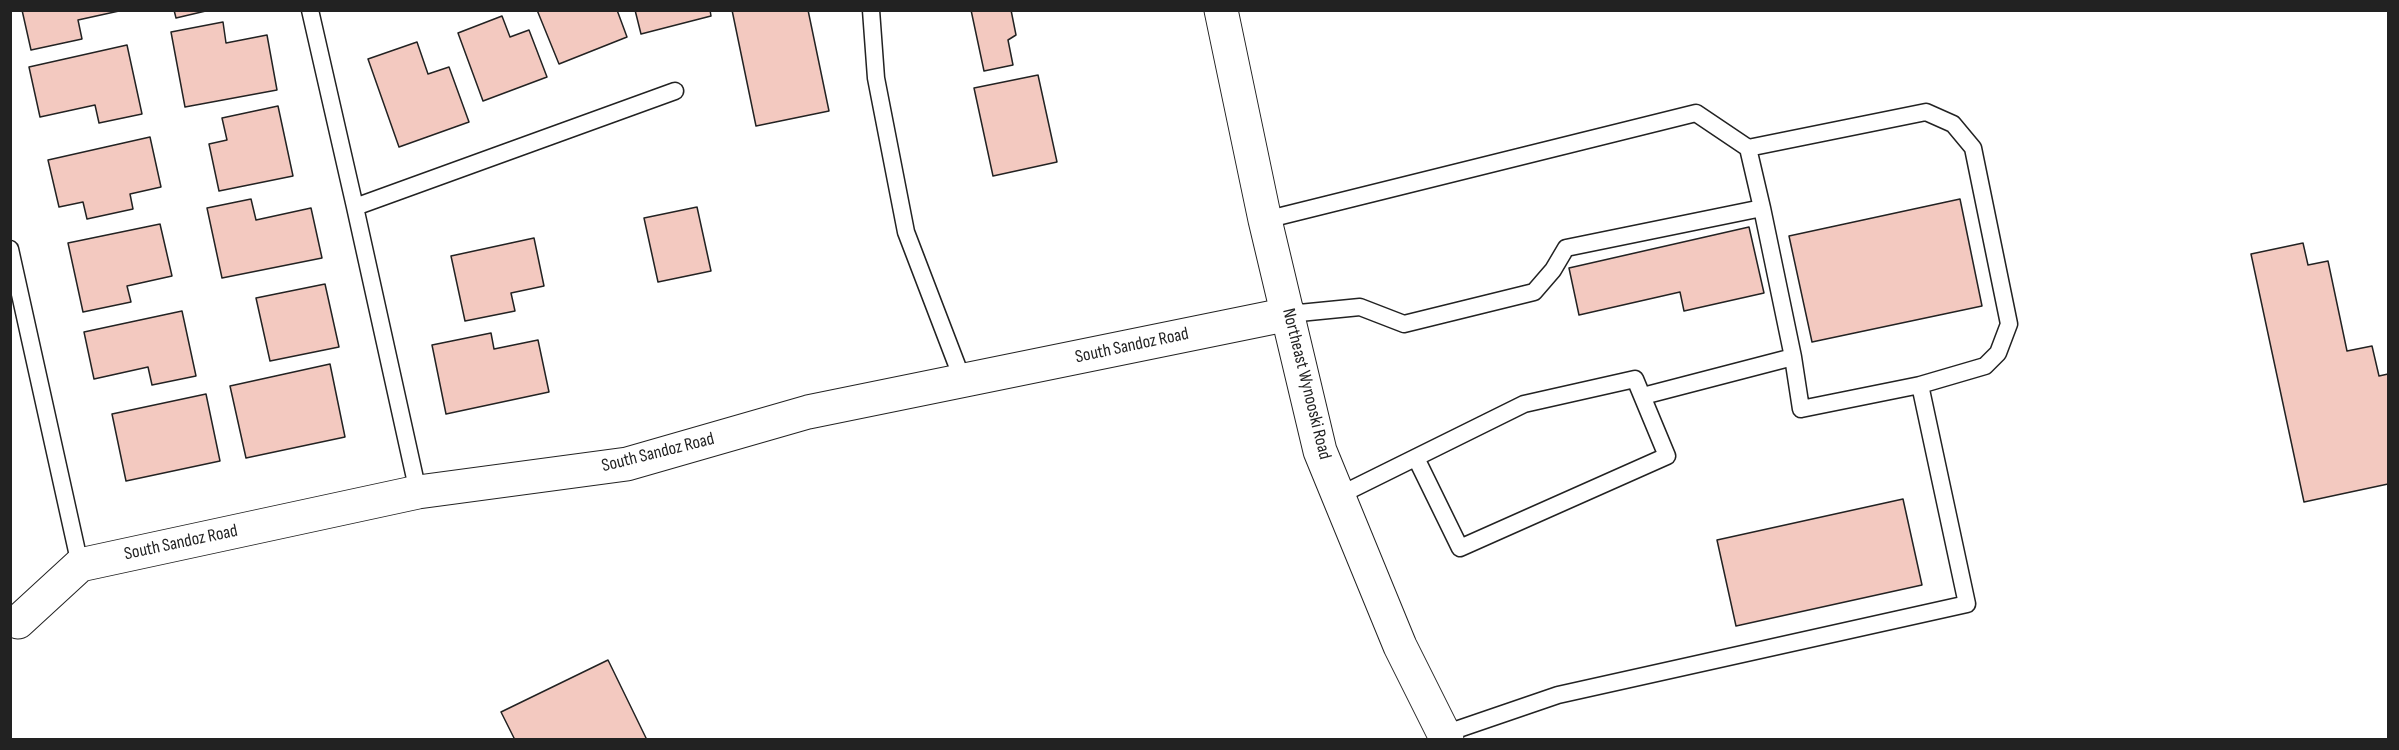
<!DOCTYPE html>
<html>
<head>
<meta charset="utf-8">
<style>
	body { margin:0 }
	#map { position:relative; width:2399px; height:750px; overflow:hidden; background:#fff; font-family:"Sofia Sans Condensed",sans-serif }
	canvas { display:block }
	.frame { position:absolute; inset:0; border:12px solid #222; pointer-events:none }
</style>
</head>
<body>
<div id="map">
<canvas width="2399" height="750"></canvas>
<div class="frame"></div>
</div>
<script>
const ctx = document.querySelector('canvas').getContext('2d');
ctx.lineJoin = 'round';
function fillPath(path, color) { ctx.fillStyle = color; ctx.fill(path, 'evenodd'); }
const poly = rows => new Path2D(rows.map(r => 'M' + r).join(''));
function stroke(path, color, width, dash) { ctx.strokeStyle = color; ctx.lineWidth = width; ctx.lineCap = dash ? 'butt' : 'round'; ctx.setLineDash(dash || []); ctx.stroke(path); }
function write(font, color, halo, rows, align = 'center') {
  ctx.font = font + ' "Sofia Sans Condensed",sans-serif'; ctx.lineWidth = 4.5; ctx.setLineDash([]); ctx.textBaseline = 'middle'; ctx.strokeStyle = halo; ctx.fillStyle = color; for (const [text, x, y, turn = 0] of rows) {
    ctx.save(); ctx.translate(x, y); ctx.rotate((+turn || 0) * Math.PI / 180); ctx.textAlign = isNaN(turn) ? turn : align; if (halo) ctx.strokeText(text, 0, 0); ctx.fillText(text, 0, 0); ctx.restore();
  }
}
const building = poly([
	[22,10,119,10,119,11,78,20,82,39,31,50,22,10],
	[174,10,210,10,176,18,174,10],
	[537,10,617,10,627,37,559,64,537,10],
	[635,10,710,10,711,16,641,34,635,10],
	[732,10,808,10,829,111,756,126,732,10],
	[971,10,1011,10,1016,35,1008,40,1013,65,984,71,971,10],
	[502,16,510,37,529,30,547,77,483,101,458,33,502,16],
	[223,22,226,43,267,35,277,90,185,107,171,32,223,22],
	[417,42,428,74,449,67,469,122,399,147,368,59,417,42],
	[127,45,142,114,99,123,95,105,40,117,29,67,127,45],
	[1038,75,1057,162,993,176,974,88,1038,75],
	[278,106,293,176,219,191,209,144,227,140,222,118,278,106],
	[150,137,161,187,130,194,133,209,87,219,83,202,59,207,48,160,150,137],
	[251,199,256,220,311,208,322,258,222,278,207,208,251,199],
	[1960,199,1982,306,1812,342,1789,236,1960,199],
	[697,207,711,271,658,282,644,218,697,207],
	[160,224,172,276,127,286,131,302,83,312,68,243,160,224],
	[1749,227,1764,293,1684,311,1680,292,1579,315,1569,268,1749,227],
	[534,238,544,286,511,293,515,311,465,321,451,256,534,238],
	[2303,243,2308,265,2328,261,2347,351,2372,346,2379,376,2388,374,2388,484,2304,502,2251,254,2303,243],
	[325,284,339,347,270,361,256,298,325,284],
	[182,311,196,376,152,385,148,367,94,379,84,332,182,311],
	[491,333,494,349,538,340,549,392,446,414,432,345,491,333],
	[330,364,345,437,246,458,230,386,330,364],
	[206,394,220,461,126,481,112,414,206,394],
	[1903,499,1922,585,1736,626,1717,540,1903,499],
	[608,660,647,740,515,740,501,712,608,660]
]);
fillPath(building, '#f3c9c0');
stroke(building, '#222', 1.5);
const service = poly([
	[310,10,355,207],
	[871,10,876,78,906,232,963,381],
	[1265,220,1696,113,1748,148],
	[10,249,80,565],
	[1289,314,1360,307,1404,324,1534,292,1553,270,1566,248,1762,208],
	[1643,396,1793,357,1801,409,1920,385],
	[418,492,355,207,675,91],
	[1338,496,1524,404,1635,379,1667,456,1460,548,1416,458],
	[1444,734,1558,695,1967,604,1920,385,1985,366,1998,353,2009,324,1973,148,1953,124,1926,112,1748,148,1762,208,1793,357]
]);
const minor = poly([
	[18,622,80,565,418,492,627,464,808,412,1289,314]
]);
const secondary = poly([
	[1221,10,1265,220,1320,451,1400,646,1447,740]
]);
stroke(service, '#222', 19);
stroke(minor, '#222', 35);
stroke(secondary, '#222', 35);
stroke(service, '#fff', 16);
stroke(minor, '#fff', 33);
stroke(secondary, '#fff', 33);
write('18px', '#222', '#fff', [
	["South Sandoz Road",1132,346,-12],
	["Northeast Wynooski Road",1306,384,76],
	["South Sandoz Road",658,453,-14],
	["South Sandoz Road",181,543,-12]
]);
</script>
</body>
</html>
